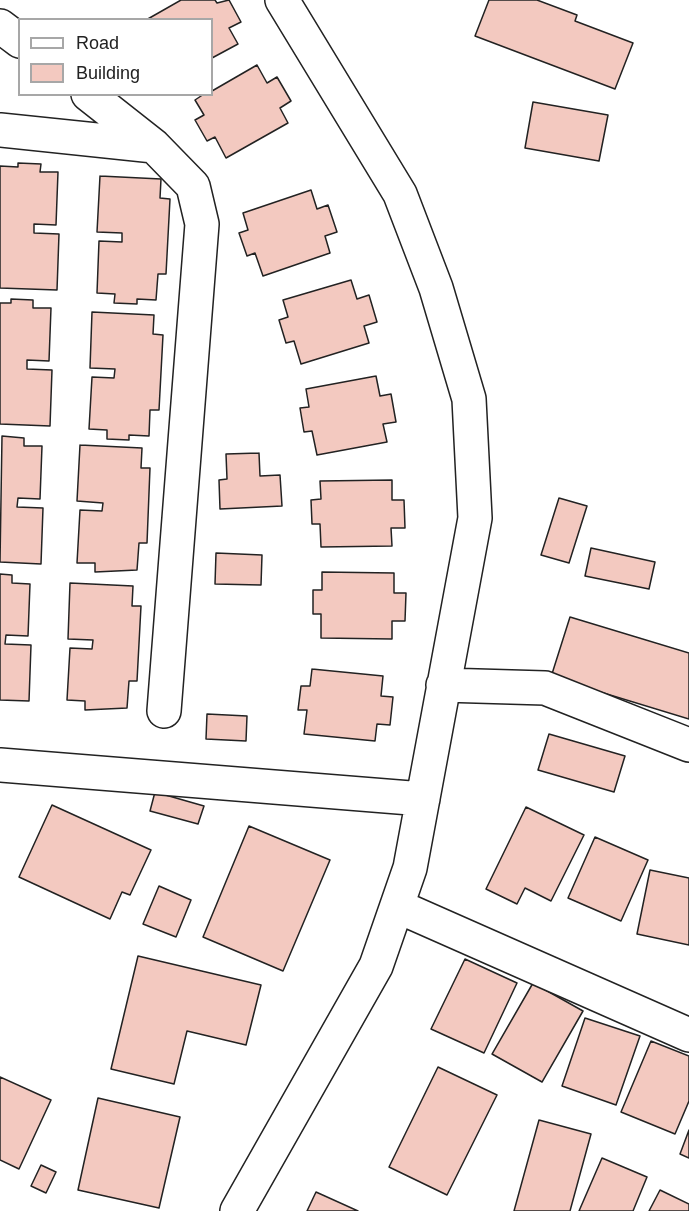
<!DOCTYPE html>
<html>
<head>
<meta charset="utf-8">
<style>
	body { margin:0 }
	#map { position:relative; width:689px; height:1211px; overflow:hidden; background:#fff; font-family:Helvetica,sans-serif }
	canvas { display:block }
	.legend { position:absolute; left:18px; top:18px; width:195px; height:78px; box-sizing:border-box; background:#fff; border:2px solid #a7a7a7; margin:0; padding:8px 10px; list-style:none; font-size:18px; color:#222 }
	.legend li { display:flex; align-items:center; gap:12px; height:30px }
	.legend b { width:30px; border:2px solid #a7a7a7 }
</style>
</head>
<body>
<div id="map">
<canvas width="689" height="1211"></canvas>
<ul class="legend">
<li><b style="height:8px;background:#fff"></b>Road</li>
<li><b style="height:16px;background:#f3c9c0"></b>Building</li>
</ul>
</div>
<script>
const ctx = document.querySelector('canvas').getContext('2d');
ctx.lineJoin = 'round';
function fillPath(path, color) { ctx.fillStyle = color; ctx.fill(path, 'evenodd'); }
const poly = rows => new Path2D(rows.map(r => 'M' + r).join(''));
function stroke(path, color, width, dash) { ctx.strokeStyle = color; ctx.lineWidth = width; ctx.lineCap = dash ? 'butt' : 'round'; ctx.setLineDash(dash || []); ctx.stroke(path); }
const building = poly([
	[181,0,215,0,217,3,229,0,241,22,229,28,238,44,212,58,212,20,146,20,181,0],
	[489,0,537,0,577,15,575,21,633,43,615,89,475,36,489,0],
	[257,65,267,83,277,77,291,101,280,108,288,123,226,158,215,137,207,141,195,120,204,115,195,100,204,94,212,94,212,91,257,65],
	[533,102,608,115,599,161,525,148,533,102],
	[18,163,41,164,40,172,58,172,56,225,34,224,34,233,59,234,57,290,0,288,0,166,18,167,18,163],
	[100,176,161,179,160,198,170,199,166,274,158,274,156,300,137,299,137,304,114,303,115,294,97,293,99,241,122,242,122,233,97,232,100,176],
	[311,190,317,209,328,205,337,232,325,236,330,253,263,276,255,253,247,256,239,233,248,230,243,213,311,190],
	[351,280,357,299,369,295,377,322,364,326,369,343,301,364,294,341,286,343,279,320,288,317,283,300,351,280],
	[11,299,33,300,33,308,51,308,49,361,27,360,27,369,52,370,50,426,0,424,0,303,11,303,11,299],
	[92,312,154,315,153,334,163,335,159,410,150,410,149,436,129,435,129,440,107,439,107,430,89,429,92,377,114,378,115,369,90,368,92,312],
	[376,376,380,396,391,394,396,422,383,424,387,442,317,455,312,431,304,432,300,408,309,407,306,389,376,376],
	[2,436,24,438,24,446,42,446,40,499,18,498,17,507,43,508,41,564,0,562,2,436],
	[80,445,142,448,141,468,150,468,147,543,139,543,137,570,95,572,95,563,77,563,80,510,102,511,103,503,77,501,80,445],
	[259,453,260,476,280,475,282,506,220,509,219,480,227,479,226,454,259,453],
	[392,480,392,500,404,500,405,528,391,528,392,546,321,547,320,524,312,524,311,500,321,499,320,481,392,480],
	[559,498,587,506,569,563,541,555,559,498],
	[591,548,655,562,649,589,585,576,591,548],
	[216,553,262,555,261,585,215,584,216,553],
	[322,572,394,573,394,593,406,593,405,621,392,621,392,639,321,638,321,614,313,614,313,590,322,590,322,572],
	[0,574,12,575,12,583,30,584,28,636,6,635,5,644,31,645,29,701,0,700,0,574],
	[70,583,133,586,132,606,141,606,137,681,129,681,127,708,85,710,85,701,67,700,70,648,92,649,93,640,68,639,70,583],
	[570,617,689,653,689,719,551,677,570,617],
	[312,669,383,676,381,696,393,697,390,725,377,724,375,741,304,734,307,710,298,710,301,686,310,686,312,669],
	[207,714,247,716,246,741,206,739,207,714],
	[549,734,625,756,614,792,538,770,549,734],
	[155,792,204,806,198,824,150,811,155,792],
	[52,805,151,850,130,895,122,892,110,919,19,877,52,805],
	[526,807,584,835,551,901,525,888,517,904,486,889,526,807],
	[249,826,330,860,283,971,203,937,249,826],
	[595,837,648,860,621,921,568,898,595,837],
	[650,870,689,878,689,945,637,934,650,870],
	[159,886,191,900,176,937,143,924,159,886],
	[138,956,261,985,246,1045,187,1031,174,1084,111,1069,138,956],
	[465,959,517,983,484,1053,431,1029,465,959],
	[533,983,583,1011,542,1082,492,1054,533,983],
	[585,1018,640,1036,616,1105,562,1086,585,1018],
	[651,1041,689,1056,689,1101,675,1134,621,1112,651,1041],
	[438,1067,497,1095,447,1195,389,1167,438,1067],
	[0,1077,51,1100,19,1169,0,1160,0,1077],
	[98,1098,180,1117,159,1208,78,1190,98,1098],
	[539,1120,591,1134,570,1211,514,1211,539,1120],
	[689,1130,689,1158,680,1154,689,1130],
	[602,1158,647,1177,633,1211,579,1211,602,1158],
	[41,1165,56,1172,46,1193,31,1186,41,1165],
	[660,1190,689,1204,689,1211,649,1211,660,1190],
	[316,1192,358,1211,307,1211,316,1192]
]);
fillPath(building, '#f3c9c0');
stroke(building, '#222', 1.5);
const minor = poly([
	[0,26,20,41],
	[88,94,154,146,193,186,202,224,164,711],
	[0,130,154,146],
	[443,685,545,688,689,745],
	[0,765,423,799],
	[397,906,689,1035],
	[237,1211,376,966,410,868,475,518,469,399,436,288,400,194,282,0]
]);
stroke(minor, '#222', 36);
stroke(minor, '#fff', 33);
</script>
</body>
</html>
